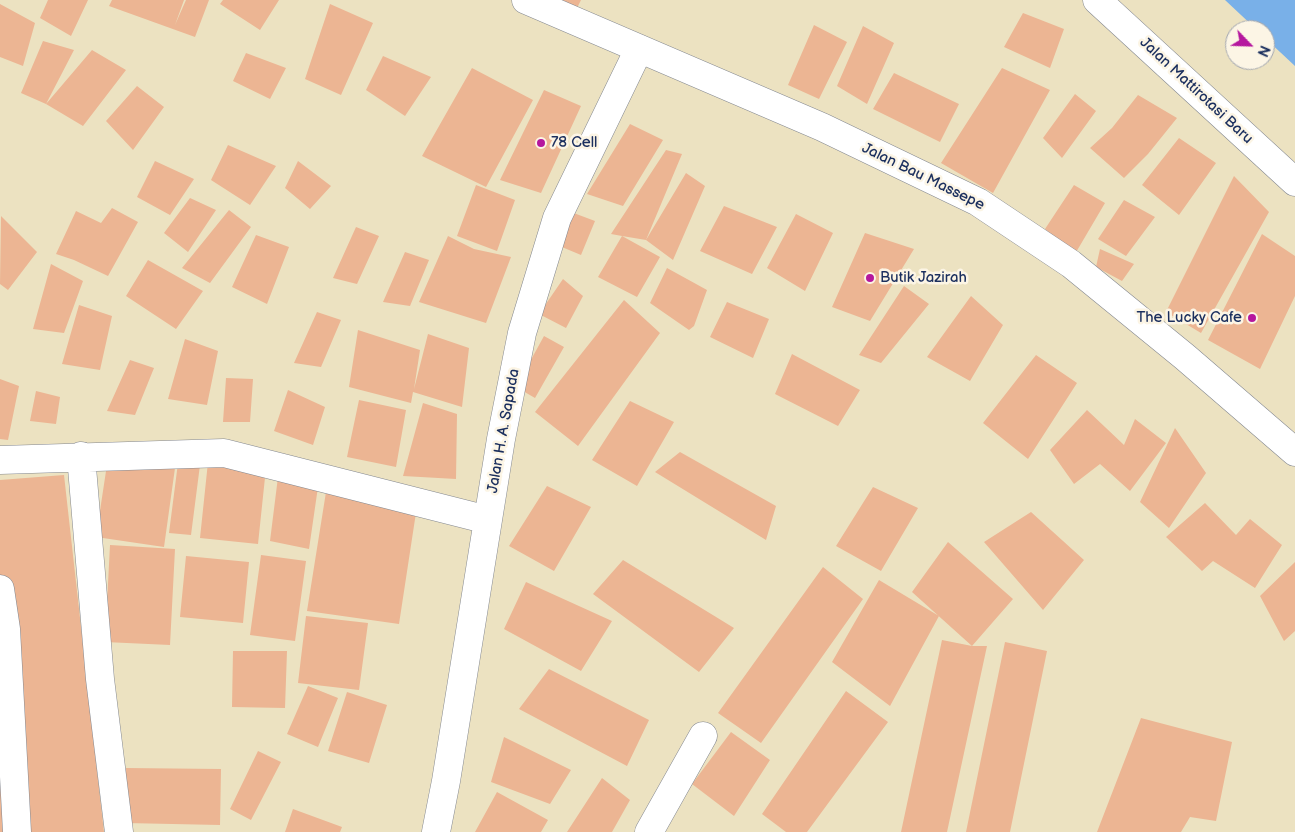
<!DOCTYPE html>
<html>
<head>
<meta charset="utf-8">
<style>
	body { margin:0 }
	#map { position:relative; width:1295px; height:832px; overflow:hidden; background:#ece2c1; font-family:"Balsamiq Sans",sans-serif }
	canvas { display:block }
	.north { position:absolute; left:1225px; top:20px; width:50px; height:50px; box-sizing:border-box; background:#fcf5e5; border:1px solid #a2a6af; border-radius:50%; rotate:114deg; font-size:14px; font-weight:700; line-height:20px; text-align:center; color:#1b2f5e }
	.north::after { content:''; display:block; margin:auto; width:18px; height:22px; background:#b5179e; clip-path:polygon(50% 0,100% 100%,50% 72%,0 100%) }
</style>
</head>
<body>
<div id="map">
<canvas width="1295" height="832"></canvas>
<div class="north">N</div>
</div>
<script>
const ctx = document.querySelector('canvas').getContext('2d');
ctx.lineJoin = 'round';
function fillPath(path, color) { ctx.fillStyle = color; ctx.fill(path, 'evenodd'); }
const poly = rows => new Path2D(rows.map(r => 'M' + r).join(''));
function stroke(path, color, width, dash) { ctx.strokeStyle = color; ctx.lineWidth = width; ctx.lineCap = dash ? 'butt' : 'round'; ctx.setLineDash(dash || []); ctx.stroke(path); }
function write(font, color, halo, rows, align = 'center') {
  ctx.font = font + ' "Balsamiq Sans",sans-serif'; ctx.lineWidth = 5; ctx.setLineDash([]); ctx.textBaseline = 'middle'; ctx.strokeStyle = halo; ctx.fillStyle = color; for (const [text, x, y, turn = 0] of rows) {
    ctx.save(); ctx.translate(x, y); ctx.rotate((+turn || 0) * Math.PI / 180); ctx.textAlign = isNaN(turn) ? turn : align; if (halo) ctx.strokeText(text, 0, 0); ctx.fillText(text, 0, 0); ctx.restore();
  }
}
fillPath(poly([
	[1225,0,1295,0,1295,66,1265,38,1265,30,1257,30]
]), '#79b0e8');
fillPath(poly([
	[48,0,88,0,71,36,40,18],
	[112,0,184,0,175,25,186,0,209,0,195,37,109,6],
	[223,0,279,0,260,30,220,4],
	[548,0,581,0,574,14],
	[0,4,35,23,23,66,0,57],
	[330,4,373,23,341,95,305,79],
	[1023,13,1064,29,1050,68,1004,47],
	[814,25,847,42,819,99,788,85],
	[863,26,894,43,867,104,837,86],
	[43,41,74,50,46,104,21,93],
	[92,50,126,70,83,126,46,104],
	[246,53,286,68,270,99,233,81],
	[383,56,431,77,405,116,366,90],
	[472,68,533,100,486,187,422,156],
	[1002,68,1050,90,993,193,941,163],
	[894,73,959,104,940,142,873,109],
	[137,86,164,107,133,150,106,121],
	[544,90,581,106,541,193,500,180],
	[1075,94,1096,111,1062,158,1043,138],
	[1138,95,1177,118,1148,154,1124,178,1090,148,1112,128],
	[630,124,663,140,623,206,587,194],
	[1179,138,1216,163,1179,215,1142,185],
	[228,145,276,166,250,205,211,180],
	[666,150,682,154,646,240,686,173,705,186,673,260,646,240,622,236,660,257,637,297,598,277,622,236,611,234],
	[155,161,194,179,170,215,137,197],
	[298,161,331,186,310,209,285,188],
	[1234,176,1269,212,1201,333,1166,312],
	[476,185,515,200,497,251,457,236],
	[1074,185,1105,203,1075,254,1045,229],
	[190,198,216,210,188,252,164,233],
	[1124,200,1155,217,1126,256,1098,239],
	[724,206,777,227,752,274,700,251],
	[112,208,138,222,108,276,74,260,56,254,76,211,101,223],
	[229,210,251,227,210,283,182,268],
	[571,212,595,221,581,255,557,245],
	[796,214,833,233,805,291,767,268],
	[1,216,37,252,8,290,0,284],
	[356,227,379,236,357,284,333,278],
	[865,233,914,249,870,321,832,307],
	[1262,234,1295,256,1295,296,1260,369,1208,340],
	[256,235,289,247,267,304,232,287],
	[448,236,474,249,511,257,486,323,419,302],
	[1100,249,1134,264,1122,281,1096,267],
	[405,252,429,260,410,306,383,302],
	[148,260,203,291,176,329,126,296],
	[51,264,83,281,64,333,33,329],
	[667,268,707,290,694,326,689,330,650,303],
	[563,279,583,296,566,328,539,314],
	[904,286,929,304,881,363,859,355],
	[971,296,1003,325,970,381,927,357],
	[624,300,660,333,578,446,535,412],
	[727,302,769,319,753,358,710,337],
	[79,305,112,316,100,370,62,364],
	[317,312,341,320,321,367,294,363],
	[358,330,420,350,414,389,428,334,469,348,462,407,413,392,411,403,349,387],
	[544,336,564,347,535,398,516,387],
	[185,339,218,351,207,405,168,399],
	[792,354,860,390,838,426,775,394],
	[1036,355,1077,383,1028,459,983,423],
	[130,360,154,368,135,415,107,411],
	[226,378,253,379,250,422,223,422],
	[0,379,19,386,8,440,0,439],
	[288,390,325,407,313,445,274,431],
	[36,391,60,397,56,424,30,421],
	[359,400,406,410,396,467,347,457],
	[630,401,674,422,637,486,592,460],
	[423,403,457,414,456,479,403,476],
	[1087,410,1124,445,1135,419,1166,443,1130,491,1100,464,1074,484,1050,450],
	[1175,428,1206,473,1169,528,1140,502],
	[680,452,776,506,766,540,655,472],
	[108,458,175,468,164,547,96,537],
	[208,462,266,468,258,544,200,538],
	[178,463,200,465,191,535,169,533],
	[64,475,104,832,0,832,0,480],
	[278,477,319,480,309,549,270,541],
	[547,486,591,507,554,571,509,546],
	[873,487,918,508,881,571,836,546],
	[326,492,417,506,399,624,307,611],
	[1205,503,1236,535,1250,519,1282,545,1255,588,1213,561,1202,571,1166,537],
	[1031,512,1084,560,1043,610,984,542],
	[948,542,1013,599,972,646,987,646,947,832,901,832,942,640,972,646,912,592],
	[110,545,175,549,170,645,105,642],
	[261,555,306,561,295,641,250,635],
	[186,556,249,562,243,623,180,617],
	[623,560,734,628,699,672,593,594],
	[1295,562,1295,631,1284,641,1260,596],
	[823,567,863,599,761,743,718,713],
	[879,580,939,616,890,706,832,662],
	[526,582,612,621,581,671,504,629],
	[306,616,368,623,359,690,298,683],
	[1005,642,1047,651,1010,832,966,832],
	[233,651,287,651,285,708,232,707],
	[549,669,649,720,627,766,519,709],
	[308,686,338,698,318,747,287,734],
	[846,691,888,722,807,832,786,832,762,814],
	[347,692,387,705,369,763,328,751],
	[1141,718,1232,742,1216,821,1190,817,1181,832,1097,832],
	[731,732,770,760,734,816,692,784],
	[504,737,571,770,550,804,491,782],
	[258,751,281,762,251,820,230,809],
	[126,768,221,769,220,825,125,823],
	[602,778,630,800,612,832,567,832],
	[497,792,548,820,541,832,475,832],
	[293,809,342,827,340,832,285,832]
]), '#ecb593');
const street = poly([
	[1097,0,1295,182],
	[81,456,100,679,119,832],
	[0,460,224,453,488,520],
	[0,589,6,629,17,832],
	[436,832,446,781,501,439,522,333,557,218,639,49],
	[649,832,703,736]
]);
const highway = poly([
	[526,0,822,127,978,202,1071,264,1185,357,1295,452]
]);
stroke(street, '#848890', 29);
stroke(highway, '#848890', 29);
stroke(street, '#fff', 28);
stroke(highway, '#fff', 28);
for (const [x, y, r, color] of [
	[541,143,5,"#b5179e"],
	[870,278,5,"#b5179e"],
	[1252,318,5,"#b5179e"]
]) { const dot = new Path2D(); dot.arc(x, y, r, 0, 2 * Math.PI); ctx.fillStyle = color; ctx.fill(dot); stroke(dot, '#fcf5e5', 2); }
write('15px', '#1b2f5e', '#fcf5e5', [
	["Jalan Mattirotasi Baru",1196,91,43],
	["Jalan Bau Massepe",923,177,26],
	["Jalan H. A. Sapada",504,431,-80]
]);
write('15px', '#1b2f5e', '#fcf5e5', [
	["78 Cell",551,143],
	["Butik Jazirah",880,278],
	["The Lucky Cafe",1242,318,"right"]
], 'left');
</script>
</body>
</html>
